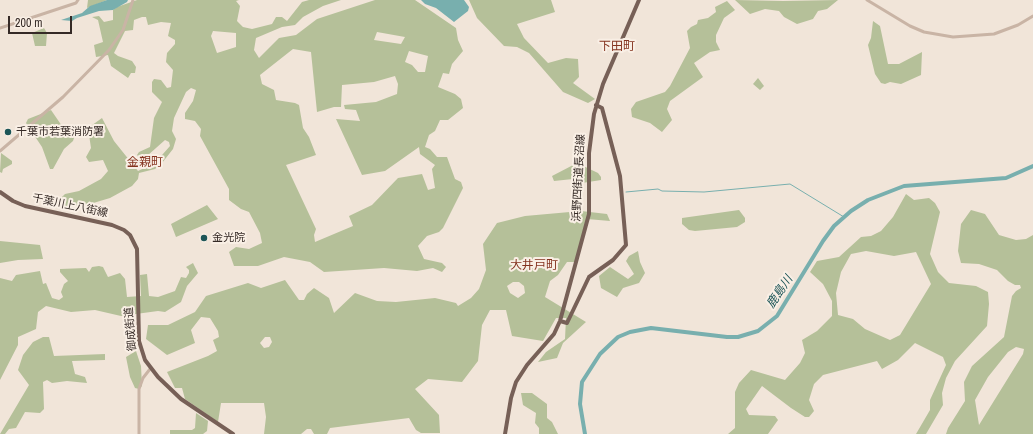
<!DOCTYPE html>
<html>
<head>
<meta charset="utf-8">
<style>
	body { margin:0 }
	#map { position:relative; width:1033px; height:434px; overflow:hidden; background:#f1e5d9; font-family:"Archivo Narrow",sans-serif }
	canvas { display:block }
	.scale { position:absolute; left:8px; top:16px; width:64px; height:18px; box-sizing:border-box; border:2px solid #352a26; border-top:0; padding-left:5px; font-size:12px; line-height:14px; white-space:nowrap; color:#352a26; -webkit-text-stroke:3px #f9efe5; paint-order:stroke }
</style>
</head>
<body>
<div id="map">
<canvas width="1033" height="434"></canvas>
<div class="scale">200 m</div>
</div>
<script>
const ctx = document.querySelector('canvas').getContext('2d');
ctx.lineJoin = 'round';
function fillPath(path, color) { ctx.fillStyle = color; ctx.fill(path, 'evenodd'); }
const poly = rows => new Path2D(rows.map(r => 'M' + r).join(''));
function stroke(path, color, width, dash) { ctx.strokeStyle = color; ctx.lineWidth = width; ctx.lineCap = dash ? 'butt' : 'round'; ctx.setLineDash(dash || []); ctx.stroke(path); }
function write(font, color, halo, rows, align = 'center') {
  ctx.font = font + ' "Archivo Narrow","Noto Sans JP",sans-serif'; ctx.lineWidth = 4; ctx.setLineDash([]); ctx.textBaseline = 'middle'; ctx.strokeStyle = halo; ctx.fillStyle = color; for (const [text, x, y, turn = 0] of rows) {
    ctx.save(); ctx.translate(x, y); ctx.rotate((+turn || 0) * Math.PI / 180); ctx.textAlign = isNaN(turn) ? turn : align; if (halo) ctx.strokeText(text, 0, 0); ctx.fillText(text, 0, 0); ctx.restore();
  }
}
fillPath(poly([
	[88,0,107,0,87,8],
	[137,0,239,0,236,1,240,6,237,21,243,27,252,29,272,24,276,17,282,17,287,21,302,2,309,0,341,0,323,6,303,17,295,25,282,27,256,38,254,50,259,58,279,38,296,35,317,19,375,0,415,0,456,28,458,40,463,51,452,64,449,74,443,73,438,87,455,94,461,99,463,108,448,120,440,120,435,131,429,135,425,147,430,149,437,157,447,157,455,179,461,182,463,188,443,228,439,232,427,236,418,246,424,259,442,263,446,267,442,272,433,268,417,271,384,268,324,272,310,262,284,257,258,266,234,266,229,252,236,247,249,249,262,243,260,233,249,212,241,209,229,200,229,189,200,136,201,129,195,121,185,119,185,113,193,101,196,90,191,88,186,92,174,118,172,131,176,139,173,149,162,163,155,169,139,173,138,179,132,186,110,198,90,204,65,207,61,198,65,194,79,191,101,179,108,171,103,160,89,162,86,157,91,148,88,128,102,118,114,141,138,171,155,163,170,146,169,142,165,140,147,156,140,158,137,155,139,152,150,147,154,118,162,102,152,92,152,82,154,79,161,80,167,88,171,87,173,70,166,62,167,53,175,44,175,40,168,36,171,23,161,22,148,25,146,17,142,17,134,20,133,30,125,31,114,53,118,56,132,61,136,67,135,73,131,73,128,78,111,66,108,55,96,57,94,45,103,42,98,20,92,17,99,16,104,22,113,20,113,10,117,7],
	[213,31,236,33,236,47,217,53,211,36],
	[377,32,405,37,401,44,374,40],
	[293,49,311,52,317,112,334,107,341,107,342,85,374,82,395,76,398,84,397,94,376,102,344,105,345,109,356,110,360,121,336,119,362,175,385,171,419,147,420,154,435,165,432,169,435,188,428,190,422,174,398,178,372,205,349,216,353,226,315,242,314,235,316,229,286,165,316,155,309,137,303,128,299,105,295,103,276,100,274,90,262,84,260,75],
	[409,51,428,56,425,72,418,72,412,65,405,62],
	[469,0,551,0,555,12,517,24,524,38,548,63,566,58,578,59,579,77,573,83,595,99,588,103,563,92,529,53,517,47,504,46,477,18],
	[735,0,783,1,838,0,827,9,818,11,813,19,797,24,784,17,779,11,765,9,750,14],
	[727,1,735,10,724,18,716,35,716,42,720,50,710,52,694,63,703,77,670,101,667,109,672,120,662,132,650,123,632,117,631,109,636,102,665,92,670,86,690,48,687,31,691,27,697,24,698,20,708,18,716,12,715,7],
	[873,21,880,26,888,64,899,64,922,52,921,75,901,84,890,82,885,84,881,83,875,74,868,45,871,38],
	[44,28,47,33,46,46,35,46,32,33],
	[758,78,764,86,760,90,753,84],
	[51,110,62,126,75,135,73,141,64,149,53,169,50,169,42,147,26,123,28,119],
	[1,153,12,161,12,164,3,169,2,173,0,172],
	[577,163,598,173,601,177,601,180,582,183,573,179,554,181,552,176],
	[906,194,914,200,929,198,935,203,940,212,930,254,938,272,949,283,976,286,988,292,989,304,987,326,955,361,946,378,942,393,943,405,926,434,916,434,930,410,930,400,946,365,943,357,915,343,898,360,882,369,877,361,823,375,814,384,809,400,814,411,809,417,805,417,791,408,762,386,746,409,749,415,775,416,778,420,768,434,728,434,735,428,735,392,739,383,751,370,785,380,800,363,805,353,802,340,817,331,832,316,832,301,823,284,810,272,817,261,839,257,861,237,871,236,881,231,893,217],
	[866,251,894,256,916,252,931,284,900,335,890,340,865,329,853,319,838,315,836,293,841,272,851,254],
	[207,205,218,219,176,237,171,224],
	[739,210,745,218,745,222,737,227,695,231,689,230,682,224,682,218],
	[971,210,985,214,999,235,1016,240,1026,239,1033,235,1033,434,946,434,948,428,965,401,964,382,972,366,1004,337,1012,296,1016,291,1021,288,1020,285,1015,285,1008,281,997,270,979,264,961,263,958,251,961,224],
	[1016,347,1024,349,1023,354,979,425,975,400,988,377,1008,352],
	[581,211,607,214,610,221,587,219,576,262,567,262,558,275,550,281,545,297,586,322,563,343,557,358,538,362,546,352,565,339,566,318,556,318,543,341,512,336,506,310,490,310,482,325,478,361,462,382,428,379,415,389,439,415,440,433,421,433,416,430,409,418,330,428,327,434,314,434,311,429,307,429,301,434,264,434,266,417,264,403,221,403,218,422,185,399,182,388,175,388,167,372,208,356,217,351,213,340,219,337,218,331,210,318,201,317,191,330,195,343,167,355,146,339,148,325,168,325,195,312,206,296,248,283,261,288,285,280,299,300,304,300,307,294,314,288,329,298,334,313,355,293,377,301,396,302,435,298,456,303,458,306,471,298,479,289,486,270,483,244,497,223,525,216],
	[513,282,519,282,524,286,525,293,518,298,510,293,507,286],
	[265,337,270,337,272,342,269,347,264,348,260,343],
	[0,241,40,245,43,259,18,260,0,263],
	[638,251,640,262,645,273,639,283,623,288,617,297,601,288,599,276,610,267,628,279,634,274,626,261,629,256],
	[193,263,198,273,187,286,181,302,165,312,158,311,121,316,95,310,71,312,46,306,38,312,36,329,18,337,18,345,0,380,0,278,12,281,16,275,40,271,43,284,46,283,52,298,59,300,63,297,61,292,64,284,68,281,60,272,60,269,86,268,89,272,92,267,99,266,103,267,108,277,120,273,125,279,127,297,141,296,140,275,147,274,149,296,158,297,175,291,181,277,186,278,189,273,189,270,186,267],
	[43,337,49,337,54,356,105,354,105,360,72,361,75,374,85,377,87,383,67,381,52,383,47,380,43,382,44,409,40,413,25,412,16,428,9,429,5,434,0,434,29,385,18,370,23,355,33,342],
	[136,351,141,366,142,386,139,389,135,388,130,377,126,357],
	[521,393,532,393,547,404,547,418,552,422,558,434,539,434,539,428,535,423,536,413,523,405],
	[196,413,208,421,207,431,203,434,170,434,170,430,192,430,195,428]
]), '#b5c099');
fillPath(poly([
	[107,0,128,0,127,2,113,10,99,11,77,18,72,21,61,20,82,13,90,6],
	[421,0,464,0,469,7,468,11,454,22,436,8,425,4]
]), '#78afae');
stroke(poly([
	[626,192,658,189,662,191,704,192,790,184,844,217]
]), '#78afae', 1);
stroke(poly([
	[585,434,580,404,582,382,600,354,618,337,630,332,651,328,727,337,738,337,758,331,777,316,823,241,834,226,851,211,868,200,904,186,1006,178,1033,166]
]), '#78afae', 4);
stroke(poly([
	[867,0,910,26,924,32,953,37,994,34,1018,25,1033,16],
	[0,28,76,3,78,0],
	[0,151,63,97,109,50,123,30,133,0],
	[139,434,139,389,143,378,150,369]
]), '#c9b4a5', 3);
stroke(poly([
	[0,192,13,201,25,206,112,225,124,230,130,235,137,249,139,341,145,360,158,377,181,399,233,434],
	[560,321,567,323,589,277,613,260,626,245,620,176,602,108,596,105],
	[505,434,511,398,516,382,527,365,554,334,560,321,589,214,589,153,594,114,603,84,639,0]
]), '#776057', 4);
for (const [x, y, r, color] of [
	[8,132,4,"#1c5557"],
	[204,238,4,"#1c5557"]
]) { const dot = new Path2D(); dot.arc(x, y, r, 0, 2 * Math.PI); ctx.fillStyle = color; ctx.fill(dot); stroke(dot, '#f9efe5', 1.5); }
write('11px', '#352a26', '#f9efe5', [
	["千葉市若葉消防署",16,132],
	["金光院",212,238]
], 'left');
write('11px', '#352a26', '#f9efe5', [
	["浜野四街道長沼線",579,178,-87],
	["千葉川上八街線",70,206,12],
	["御成街道",131,329,-95]
]);
write('12px', '#84331f', '#f9efe5', [
	["下田町",617,47],
	["金親町",145,163],
	["大井戸町",534,266]
]);
write('italic 12px', '#1c5557', '#f9efe5', [
	["鹿島川",780,292,-56]
]);
</script>
</body>
</html>
